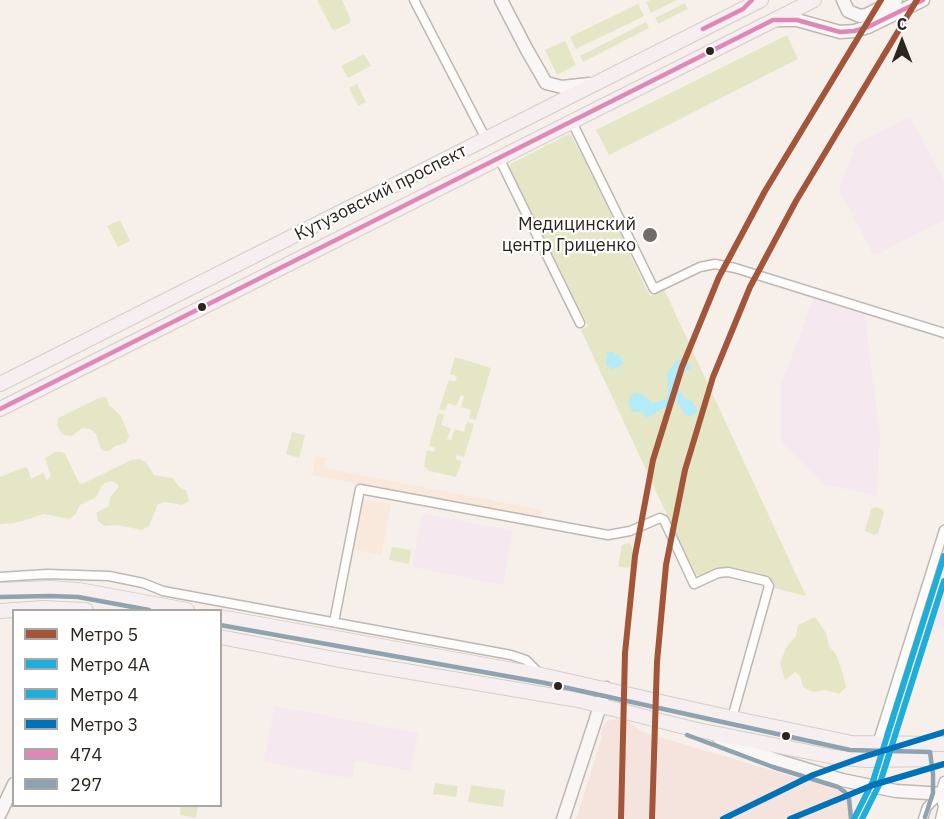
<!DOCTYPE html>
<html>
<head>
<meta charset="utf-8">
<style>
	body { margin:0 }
	#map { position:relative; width:944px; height:819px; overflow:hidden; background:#f7f0ea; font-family:"IBM Plex Sans",sans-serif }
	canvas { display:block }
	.legend { position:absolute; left:12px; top:609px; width:210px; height:198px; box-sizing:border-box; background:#fff; border:2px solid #aba7a5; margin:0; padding:8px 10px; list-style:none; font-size:18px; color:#2c241d }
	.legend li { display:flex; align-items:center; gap:12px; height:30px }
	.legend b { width:30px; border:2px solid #aba7a5 }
	.north { position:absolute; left:872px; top:12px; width:60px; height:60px; -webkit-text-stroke:4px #fff; paint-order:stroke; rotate:0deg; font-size:16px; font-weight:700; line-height:24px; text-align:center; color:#2c241d }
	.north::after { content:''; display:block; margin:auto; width:21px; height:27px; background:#2c241d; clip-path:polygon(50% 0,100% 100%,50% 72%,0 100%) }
</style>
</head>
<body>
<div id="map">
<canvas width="944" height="819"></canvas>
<ul class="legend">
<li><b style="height:8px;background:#a35539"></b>Метро 5</li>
<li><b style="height:8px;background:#1fadda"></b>Метро 4А</li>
<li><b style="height:8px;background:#1fadda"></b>Метро 4</li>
<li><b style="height:8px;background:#0072ba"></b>Метро 3</li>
<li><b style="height:8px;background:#df88b7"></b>474</li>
<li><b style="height:8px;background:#8ea2b0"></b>297</li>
</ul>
<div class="north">С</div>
</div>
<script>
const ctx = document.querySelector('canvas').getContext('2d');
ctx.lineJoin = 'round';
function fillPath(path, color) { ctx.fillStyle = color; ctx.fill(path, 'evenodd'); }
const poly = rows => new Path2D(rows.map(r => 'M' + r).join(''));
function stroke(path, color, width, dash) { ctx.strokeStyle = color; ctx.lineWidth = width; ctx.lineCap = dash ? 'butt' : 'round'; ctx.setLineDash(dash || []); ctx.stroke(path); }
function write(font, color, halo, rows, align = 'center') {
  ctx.font = font + ' "IBM Plex Sans",sans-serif'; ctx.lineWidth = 4.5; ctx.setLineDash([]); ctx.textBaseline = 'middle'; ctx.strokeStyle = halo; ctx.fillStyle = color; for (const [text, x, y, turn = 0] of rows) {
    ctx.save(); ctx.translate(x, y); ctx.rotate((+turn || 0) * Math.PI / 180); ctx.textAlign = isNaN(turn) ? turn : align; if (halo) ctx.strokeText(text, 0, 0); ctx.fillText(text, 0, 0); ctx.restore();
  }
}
fillPath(poly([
	[617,719,629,722,643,732,845,792,852,798,853,819,576,819,602,737,601,733,603,726,607,721]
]), '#f5e4de');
fillPath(poly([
	[316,456,326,458,324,468,542,510,540,519,312,475],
	[360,499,391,504,382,555,351,549]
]), '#f9e9dc');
fillPath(poly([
	[910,116,944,180,944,220,874,256,839,189,856,144],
	[814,297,864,310,880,436,877,496,823,484,781,441,781,385],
	[422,513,513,531,503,585,412,567],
	[944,582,944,628,931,626],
	[275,706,418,733,411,771,355,761,352,779,264,762]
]), '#f5e8ef');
fillPath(poly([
	[317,0,342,0,350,18,350,23,335,30,332,29],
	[651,0,677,0,651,13,646,2],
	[685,3,688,9,658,24,655,18],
	[638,4,644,16,576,49,570,37],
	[646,22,649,28,583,62,580,56],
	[787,35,798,59,609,155,596,130],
	[565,41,576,65,557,75,545,50],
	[364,54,371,66,348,78,341,66],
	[357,84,366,102,358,106,349,88],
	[569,134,571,135,588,167,650,296,664,289,806,596,774,588,768,577,731,568,717,570,702,576,695,575,581,330,588,326,510,169,510,164],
	[120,220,130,241,118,247,107,226],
	[455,357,491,368,476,420,469,418,471,410,461,407,464,396,461,395,456,406,448,403,445,411,439,409,449,380,455,382,457,377,450,374],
	[106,397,109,405,120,415,129,435,126,443,115,446,109,451,104,451,101,449,96,434,90,429,82,428,72,436,64,435,61,432,57,425,58,418,99,398],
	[438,413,444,415,441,425,451,428,447,439,451,440,455,429,464,432,467,422,474,424,464,457,457,455,456,459,462,461,456,477,429,471,424,466,427,450,434,452,435,448,429,446],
	[292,432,305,435,299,458,286,454],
	[55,452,62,452,65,454,79,483,82,484,131,460,139,459,146,462,154,475,173,478,179,487,186,490,189,501,182,505,165,502,158,504,149,526,142,530,117,525,104,526,98,521,96,513,109,506,110,497,118,488,118,484,111,481,103,484,95,498,80,505,75,515,69,519,44,514,15,523,0,524,0,477,25,467,28,469,31,479,43,473,47,480,50,477,50,473,45,458],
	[875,507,882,509,884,513,878,533,874,535,865,531,871,509],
	[630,543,639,564,627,568,618,566,622,545],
	[392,547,411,550,409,564,389,560],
	[815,617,826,633,829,646,837,656,843,674,846,687,839,694,825,690,813,692,808,690,803,687,800,676,795,672,785,680,780,663,787,646,796,636,798,625],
	[435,783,458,786,456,797,433,794],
	[471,785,505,790,503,807,468,802],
	[181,806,198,806,196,818,180,815]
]), '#e5e6c6');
fillPath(poly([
	[608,351,609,353,613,351,616,356,618,354,624,363,612,370,610,366,608,368,605,362,607,361,605,358,608,357,606,353],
	[681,359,689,363,692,368,687,370,679,380,679,390,684,398,693,402,698,412,690,416,685,415,677,401,646,418,643,412,635,412,631,410,628,401,632,395,636,393,643,395,653,403,666,399,668,392,667,373,675,362]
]), '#b4ebf8');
const street = poly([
	[414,0,486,139],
	[572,122,654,289,700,267,715,264,735,268,944,333],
	[499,158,580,323],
	[0,577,47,574,109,576,143,583,163,591,511,655,526,660,541,675],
	[334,622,360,489,608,535,630,531,660,518,664,520,694,584,718,573,728,572,766,581,769,586,732,718],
	[877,744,944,530],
	[923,819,927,807,941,793],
	[940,819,943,807,940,794,944,781]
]);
const secondary = poly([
	[501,0,527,50,546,83,562,87,589,84],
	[843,0,848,11,860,16,866,15,896,0],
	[774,20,797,20,840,32,854,31,868,27,923,0],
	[719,738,776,760,842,780,896,791,944,794],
	[0,814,14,784],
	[563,819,606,688]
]);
const primary = poly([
	[0,384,761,0],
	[0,409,814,0],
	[0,590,50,588,79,590,187,610],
	[0,611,43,608,86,610],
	[220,617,546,676,732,718,852,743,944,744],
	[220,637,340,660,578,700,693,729,834,757,866,760,944,759]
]);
stroke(street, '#bfb7b1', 11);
stroke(secondary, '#bfb7b1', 15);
stroke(primary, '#d2cecb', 16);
stroke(street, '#fefdfc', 8);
stroke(secondary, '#faf6f5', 12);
stroke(primary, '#f6eeef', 14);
stroke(poly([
	[703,29,743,9,752,0],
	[0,409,773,20,797,20,840,32,854,31,868,27,923,0]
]), '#df88b7', 4.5);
stroke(poly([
	[0,597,50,596,78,597,149,610],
	[220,625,545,683,850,750,930,752,933,774,933,793,925,817],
	[687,735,773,767,838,787,845,792,849,799,851,818]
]), '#8ea2b0', 4.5);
stroke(poly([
	[621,819,625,653,635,556,653,460,682,367,719,277,765,191,881,0],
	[652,819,657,662,666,565,685,470,713,377,750,287,796,201,917,0]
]), '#a35539', 6);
stroke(poly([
	[854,819,873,781,944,556]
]), '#1fadda', 6);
stroke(poly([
	[862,819,880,783,944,581]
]), '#1fadda', 6);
stroke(poly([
	[723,819,813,775,863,757,944,732],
	[790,819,873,785,944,764]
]), '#0072ba', 6);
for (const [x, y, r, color] of [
	[710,51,5,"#2c241d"],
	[650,235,8,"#736b65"],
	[202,307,5,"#2c241d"],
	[558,686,5,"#2c241d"],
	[786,736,5,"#2c241d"]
]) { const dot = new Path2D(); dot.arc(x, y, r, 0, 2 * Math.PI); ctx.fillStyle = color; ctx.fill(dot); stroke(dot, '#fff', 2); }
write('18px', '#2c241d', '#fff', [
	["Кутузовский проспект",381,193,-27]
]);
write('18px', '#2c241d', '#fff', [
	["Медицинский",636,225],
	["центр Гриценко",636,246]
], 'right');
</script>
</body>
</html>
